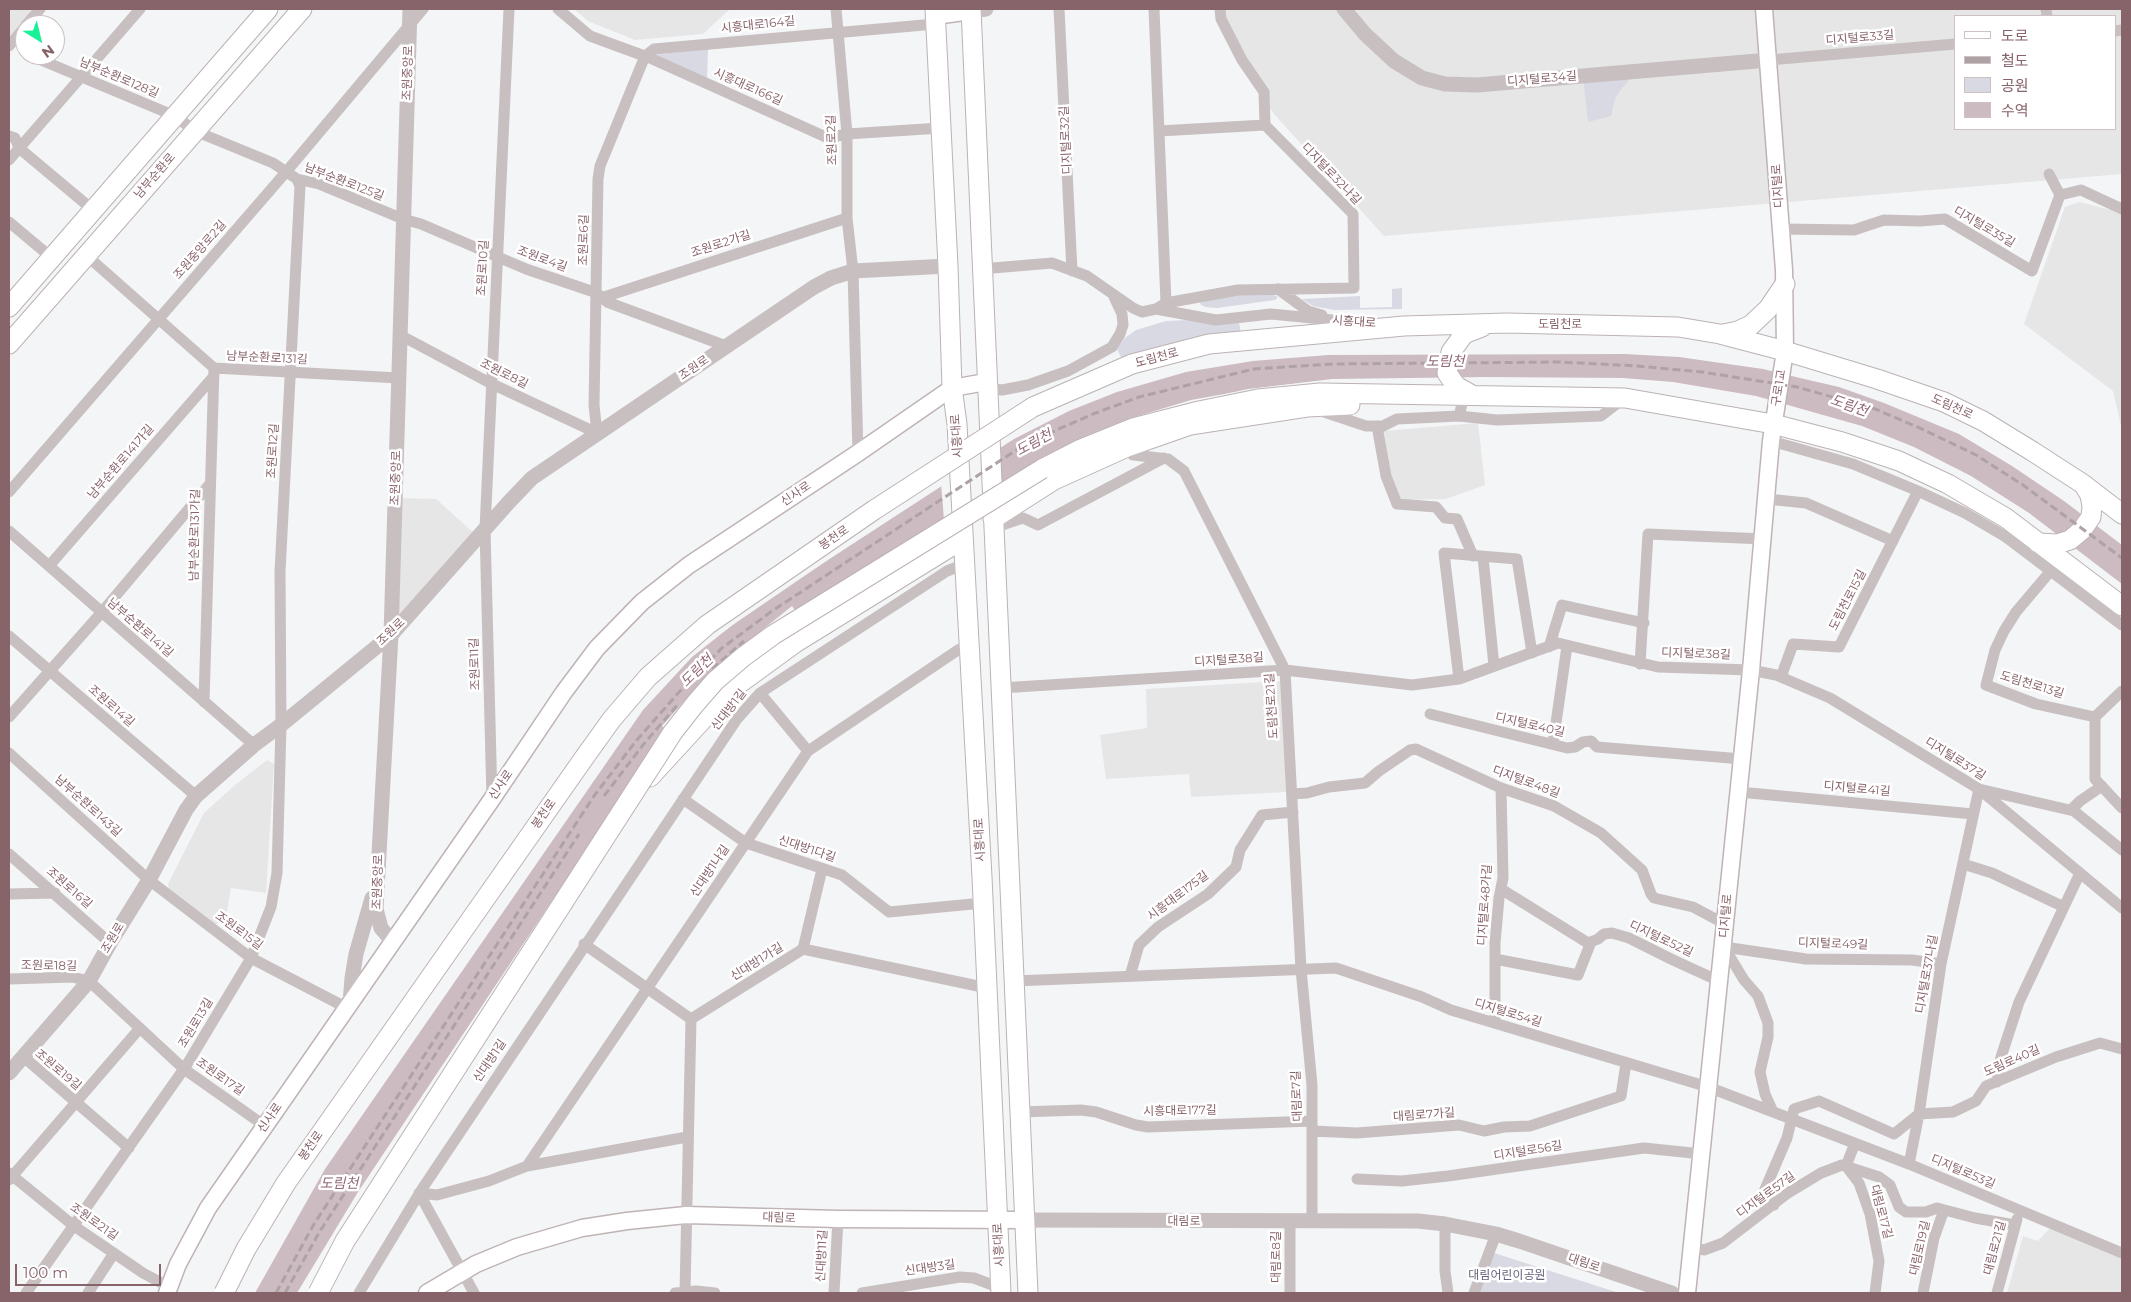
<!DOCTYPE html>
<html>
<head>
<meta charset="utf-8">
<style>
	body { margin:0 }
	#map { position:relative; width:2131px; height:1302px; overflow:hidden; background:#f3f5f7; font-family:Montserrat,"Noto Sans KR",sans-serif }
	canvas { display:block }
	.frame { position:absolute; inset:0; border:10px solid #87636a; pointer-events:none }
	.legend { position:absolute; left:1954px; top:15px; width:162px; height:115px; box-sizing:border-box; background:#fff; border:1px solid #cfc1c3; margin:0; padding:6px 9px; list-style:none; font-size:15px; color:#87636a }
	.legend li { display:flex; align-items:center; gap:10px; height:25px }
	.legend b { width:25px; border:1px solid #cfc1c3 }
	.north { position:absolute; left:15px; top:15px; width:50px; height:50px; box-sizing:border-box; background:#fff; border:1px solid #cfc1c3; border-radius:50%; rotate:144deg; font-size:14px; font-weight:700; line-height:20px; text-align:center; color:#87636a }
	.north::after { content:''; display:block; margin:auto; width:18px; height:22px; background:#1af097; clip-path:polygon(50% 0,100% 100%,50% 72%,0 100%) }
	.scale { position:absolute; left:15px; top:1264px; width:146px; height:22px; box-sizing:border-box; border:2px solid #87636a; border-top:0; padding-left:6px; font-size:15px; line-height:18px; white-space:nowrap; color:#87636a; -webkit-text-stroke:4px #fff; paint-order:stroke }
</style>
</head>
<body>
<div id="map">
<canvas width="2131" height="1302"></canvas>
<div class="frame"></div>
<ul class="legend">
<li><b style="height:6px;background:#fff"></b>도로</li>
<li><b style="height:6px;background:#afa2a4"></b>철도</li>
<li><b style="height:14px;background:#d9d9e3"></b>공원</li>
<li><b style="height:14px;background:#cdbbc2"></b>수역</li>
</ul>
<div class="north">N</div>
<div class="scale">100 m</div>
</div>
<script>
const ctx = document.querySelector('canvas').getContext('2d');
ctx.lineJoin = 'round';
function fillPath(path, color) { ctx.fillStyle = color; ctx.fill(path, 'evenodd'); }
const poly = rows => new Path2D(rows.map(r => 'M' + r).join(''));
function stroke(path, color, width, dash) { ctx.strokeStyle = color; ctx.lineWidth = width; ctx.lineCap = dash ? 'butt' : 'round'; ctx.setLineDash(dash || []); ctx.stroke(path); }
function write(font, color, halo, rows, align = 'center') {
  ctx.font = font + ' Montserrat,"Noto Sans KR",sans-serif'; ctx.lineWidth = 5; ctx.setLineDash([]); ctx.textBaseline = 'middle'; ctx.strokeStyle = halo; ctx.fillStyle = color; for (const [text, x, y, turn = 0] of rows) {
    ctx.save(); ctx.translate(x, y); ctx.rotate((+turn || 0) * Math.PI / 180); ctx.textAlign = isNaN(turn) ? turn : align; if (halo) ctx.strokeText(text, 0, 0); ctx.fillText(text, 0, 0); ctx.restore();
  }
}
fillPath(poly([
	[9,9,34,9,9,38],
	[574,9,730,9,703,34,635,40,588,21],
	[1214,9,2122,9,2122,174,1384,236,1274,114,1238,62],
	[1955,16,2115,16,2115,129,1955,129],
	[2080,202,2122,213,2122,430,2113,391,2024,324,2065,207],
	[1478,423,1485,485,1446,499,1401,500,1391,474,1384,431],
	[399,498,436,499,475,534,394,627],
	[1281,681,1286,792,1191,797,1189,774,1106,779,1100,735,1147,728,1146,689],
	[267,760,274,764,266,893,231,888,227,911,214,927,169,890,168,884,204,813,235,785],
	[2050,1228,2122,1258,2122,1293,2007,1293,2023,1236,2038,1241]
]), '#e6e6e7');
fillPath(poly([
	[708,49,707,80,652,55],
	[1641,71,1629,80,1620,91,1615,99,1611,116,1588,122,1583,76],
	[1402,288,1402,309,1334,310,1313,306,1302,299,1360,296,1360,308,1392,307,1392,289],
	[1239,294,1274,295,1278,297,1275,300,1217,308,1205,307,1200,304,1201,302],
	[1238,318,1241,333,1123,361,1117,349,1125,338,1136,330,1166,321],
	[1494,1253,1619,1293,1478,1293]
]), '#d9d9e3');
fillPath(poly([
	[1625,354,1679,357,1763,369,1800,378,1839,387,1884,403,1959,434,2012,466,2064,501,2122,545,2122,584,2029,513,1971,476,1914,447,1862,426,1756,396,1673,382,1623,378,1486,377,1332,379,1258,388,1191,400,1128,419,1081,438,1030,465,770,630,667,728,358,1192,297,1293,255,1293,325,1169,643,710,692,657,754,608,1014,439,1069,411,1117,392,1186,372,1253,361,1328,355]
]), '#cdbbc2');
fillPath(poly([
	[1320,381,1320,383,1258,390,1191,402,1129,421,771,632,666,729,662,726,710,672,792,606,797,613,944,520,941,483,997,447,999,485,1055,451,1102,430,1138,417,1189,402,1248,389],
	[914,501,699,648,752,606]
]), '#f3f5f7');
const secondary = poly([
	[935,16,971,11],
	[167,1293,178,1264,208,1208,492,799,564,692,597,648,642,602,689,565,858,453,952,388,986,382],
	[427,1293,476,1264,517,1247,582,1228,627,1221,686,1215,838,1219,1025,1220],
	[1687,1293,1751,670,1771,441,1785,351,1784,270,1764,9]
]);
const primary = poly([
	[935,9,948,266,952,387,957,424,982,877,1001,1293],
	[971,9,1028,1293],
	[9,307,268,9],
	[1723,334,1738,331,1751,325,1768,309,1785,284],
	[9,344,302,9],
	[1472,395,1456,386,1447,373,1451,352,1464,334,1482,327],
	[1033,407,1132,364,1209,344,1404,326,1507,323,1678,327,1720,334,1785,351,1877,379,1944,402,1983,421,2032,451,2083,484,2122,514],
	[1042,469,1081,449,1133,428,1199,411,1258,399,1320,393,1625,398,1773,424,1842,442,1899,461,1948,484,2006,518,2122,606],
	[993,519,1054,480,1127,447,1190,425,1307,407,1350,405],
	[2038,543,2057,544,2070,540,2082,530,2091,517,2092,506,2090,495,2084,485],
	[650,777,729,691,795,643,963,539]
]);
stroke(secondary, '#bfb3b5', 19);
stroke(primary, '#bcb2b4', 21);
stroke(poly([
	[558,9,590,36,650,58,828,138,847,134,941,128],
	[836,9,847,134,847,218,853,271,858,453],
	[1059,9,1072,271],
	[1154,9,1166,303],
	[1220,9,1221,19,1242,60,1264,92,1265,125],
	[2046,9,2047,16],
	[26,25,40,9],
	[2115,31,2122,30],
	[9,46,25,27],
	[29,55,175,116,195,131,273,163,297,179,319,184,403,219,421,224,526,269,597,293,607,302,726,346],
	[1769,60,1955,44],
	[9,136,15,138,19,148,93,210],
	[9,160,140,9],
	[2049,174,2060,195],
	[2060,195,2081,190,2122,209],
	[9,222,52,258],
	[1781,229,1854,230,1884,220,1920,221,1945,219,2032,271,2060,195],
	[86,255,214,368,399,378],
	[981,269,1052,263,1087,276,1133,308,1142,312,1156,309,1166,303,1238,290,1354,288,1353,214,1265,125,1159,131],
	[1278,289,1308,311,1322,315],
	[604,297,847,218],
	[1156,309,1216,320,1271,314,1363,323],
	[400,335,490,383,597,433],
	[986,388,1002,390,1028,385,1068,371,1112,347,1120,334,1123,325,1122,314,1114,297],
	[1321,411,1366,426,1383,426,1397,419,1459,416,1463,400],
	[1459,416,1497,420,1601,416,1623,399],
	[1377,426,1386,476,1397,504,1436,507,1445,518,1457,519,1473,556],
	[597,433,594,405,598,179,600,166,645,56,654,49,935,24],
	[1771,441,1853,464,1918,491,1965,513,2006,537,2122,625],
	[1125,448,1133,455,1168,459,1184,471,1285,670,1301,969,1312,1085,1312,1222],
	[9,492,286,172,423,9],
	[1767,499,1806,503,1893,541],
	[993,528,1023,518,1038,525,1164,458],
	[9,531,254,745],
	[1483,557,1494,666],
	[49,566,214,376],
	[2054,567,2016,612,2004,631,1995,650,1986,685,2036,704,2095,717,2095,779,2122,808],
	[9,636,196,796],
	[1549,647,1562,605,1644,623],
	[1640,664,1648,534,1764,539],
	[1781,677,1793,644,1839,647,1918,491],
	[1459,679,1444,553,1517,559,1532,653],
	[1001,688,1285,670,1412,685,1459,679,1558,643,1658,667,1751,670,1776,675,1830,698,1979,789,2122,908],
	[760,693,808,751],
	[204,702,214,368],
	[1430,714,1567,748,1575,747,1583,742,1591,741,1597,747,1742,759],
	[9,717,102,612,209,485],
	[2095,717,2122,691],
	[1553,744,1567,646],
	[9,753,149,880,251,958,347,1008],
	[1739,792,1973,814],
	[1292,794,1307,793,1329,787,1365,783,1379,771,1410,750,1416,749,1501,788,1554,806,1601,833,1642,870,1651,894,1654,898,1693,907,1725,924],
	[492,799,485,529,509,9],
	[683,799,746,843,842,875,889,912,983,903],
	[2071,810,2080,801,2102,786],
	[9,854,110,943],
	[1963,864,1992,873,2064,907],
	[1501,889,1588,943,1598,939,1604,934,1612,933,1629,938,1673,960,1719,981],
	[9,894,55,893],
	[584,944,691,1019],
	[1724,947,1806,959,1912,960,1941,964],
	[1724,947,1744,980,1758,996,1768,1023,1768,1037,1760,1072,1765,1094,1773,1112],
	[803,949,822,869],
	[1495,959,1578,975,1591,942],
	[1130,976,1139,945,1158,927,1208,894,1236,867,1240,850,1262,815,1293,812],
	[9,979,72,977,89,981,184,1069,265,1126],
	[1014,981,1336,968,1422,997,1451,1010,1708,1087,1909,1164,2122,1253],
	[1495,1023,1495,943,1499,898,1503,878,1501,788],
	[22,1058,26,1059,129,1148],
	[1997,1082,2001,1057,2019,1002,2080,873],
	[1020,1112,1081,1110,1096,1112,1136,1125,1148,1127,1312,1121],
	[1312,1131,1357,1133,1459,1125,1484,1131,1504,1127,1530,1126,1621,1096,1626,1063],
	[1855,1143,1846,1166,1859,1183,1870,1214,1879,1261,1875,1293],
	[1909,1164,1919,1114,1941,964,1979,789,2074,811,2122,850],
	[527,1166,808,751,958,650,969,645],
	[9,1173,74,1226,143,1273,169,1287],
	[1357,1179,1402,1181,1448,1176,1644,1148,1702,1154],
	[9,1180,140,1028],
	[419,1193,437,1195,489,1181,527,1166,687,1137],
	[419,1193,474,1293],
	[1774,1205,1763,1194,1787,1138,1794,1109,1819,1101,1894,1134,1919,1114,1953,1112,1976,1101,1986,1086,2056,1057,2100,1043,2122,1049],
	[1290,1222,1290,1293],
	[1445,1224,1445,1271,1448,1293],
	[1692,1247,1704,1250,1723,1243,1788,1193,1821,1173,1842,1165,1879,1177,1890,1185,1899,1207,1906,1212,1926,1212,1937,1208,1975,1218,2015,1225],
	[685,1292,691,1019,803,949,987,988],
	[26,1293,186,1066,251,958,271,907,277,873,281,725,280,572,300,186,297,179],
	[88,1293,114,1253],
	[359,1293,422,1189,737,719,760,693,947,571,960,566,965,568],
	[675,1293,696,1291,715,1293],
	[834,1293,838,1219],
	[862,1293,960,1277,974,1278,1000,1288],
	[1474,1293,1496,1234],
	[1923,1293,1934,1238,1944,1210],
	[1997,1293,2017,1219]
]), '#c8bfc1', 11);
stroke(poly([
	[1344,9,1365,34,1394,61,1422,78,1445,84,1477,85,1769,60],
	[971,11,986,9],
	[392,941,381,928,376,909,391,635,410,9],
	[350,1003,352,978,356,954,372,898],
	[9,1073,89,981,110,943,149,880,186,810,196,796,254,745,281,725,391,635,509,502,532,478,814,287,831,278,853,271,948,266],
	[1025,1220,1418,1221,1445,1224,1496,1234,1519,1241,1672,1293]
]), '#c8bfc1', 15);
stroke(secondary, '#fff', 16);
stroke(primary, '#fff', 19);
stroke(poly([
	[712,669,744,641],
	[604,796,643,745,679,703],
	[276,1293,314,1224,594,796,636,741,681,690,722,648,772,611,1027,443,1093,414,1139,397,1254,369,1332,364,1560,362,1637,366,1702,372,1797,387,1875,409,1922,429,1976,455,2023,485,2122,558],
	[285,1293,320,1231,579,834]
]), '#afa2a4', 3, [8, 4]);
const primaryBridge = poly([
	[224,1293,246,1249,286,1183,584,758,612,719,648,677,707,625,874,510,1033,407],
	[318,1293,345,1241,673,732,695,704,715,681,743,657,773,635,1042,469]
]);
stroke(primaryBridge, '#bcb2b4', 21, []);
stroke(primaryBridge, '#fff', 19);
write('12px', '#87636a', '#fff', [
	["시흥대로164길",758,25,-6],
	["디지털로33길",1860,38,-5],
	["조원중앙로",408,73,-88],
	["남부순환로128길",119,78,23],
	["디지털로34길",1542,79,-5],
	["시흥대로166길",748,87,24],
	["조원로2길",832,140,-92],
	["디지털로32길",1066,140,-93],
	["디지털로32나길",1331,174,46],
	["남부순환로",155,176,-49],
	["남부순환로125길",344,182,21],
	["디지털로",1778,186,-94],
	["디지털로35길",1984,227,30],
	["조원로6길",584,240,-89],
	["조원로2가길",721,244,-18],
	["조원중앙로2길",200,250,-49],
	["조원로4길",542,259,20],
	["조원로10길",483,268,-87],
	["시흥대로",1354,322,4],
	["도림천로",1560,324],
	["남부순환로131길",267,358,3],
	["도림천로",1157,358,-15],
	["조원로",694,368,-34],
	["조원로8길",504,374,26],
	["구로1교",1779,388,-81],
	["도림천로",1952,407,24],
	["시흥대로",957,436,-94],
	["조원로12길",273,451,-87],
	["남부순환로141가길",121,462,-49],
	["조원중앙로",396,478,-88],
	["신사로",796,494,-34],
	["남부순환로131가길",195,535,-89],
	["봉천로",834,538,-34],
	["도림천로15길",1848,600,-63],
	["남부순환로141길",140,628,41],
	["조원로",391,632,-44],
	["디지털로38길",1696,654,2],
	["디지털로38길",1229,660,-4],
	["조원로11길",475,664,-92],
	["도림천로13길",2032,685,17],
	["조원로14길",111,706,41],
	["도림천로21길",1272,706,-94],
	["신대방1길",729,710,-52],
	["디지털로40길",1530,725,13],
	["디지털로37길",1955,759,32],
	["디지털로48길",1526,782,20],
	["신사로",501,785,-56],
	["디지털로41길",1857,789,5],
	["남부순환로143길",88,806,42],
	["봉천로",544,814,-55],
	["시흥대로",980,840,-93],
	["신대방1다길",807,849,18],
	["신대방1나길",710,871,-56],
	["조원중앙로",378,882,-88],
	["조원로16길",69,888,41],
	["시흥대로175길",1178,896,-37],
	["디지털로48가길",1485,905,-86],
	["디지털로",1726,916,-85],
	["조원로15길",239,931,36],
	["조원로",113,938,-59],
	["디지털로52길",1661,939,25],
	["디지털로49길",1833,944,2],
	["신대방1가길",757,962,-32],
	["조원로18길",49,966,1],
	["디지털로37나길",1927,974,-80],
	["디지털로54길",1508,1013,17],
	["조원로13길",196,1023,-59],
	["신대방1길",490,1061,-56],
	["도림로40길",2012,1061,-24],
	["조원로19길",58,1070,40],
	["조원로17길",220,1077,35],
	["대림로7길",1297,1096,-92],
	["시흥대로177길",1180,1111,-1],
	["대림로7가길",1424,1115,-4],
	["신사로",270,1118,-55],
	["봉천로",311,1146,-55],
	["디지털로56길",1528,1151,-9],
	["디지털로53길",1963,1172,23],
	["디지털로57길",1766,1195,-36],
	["대림로17길",1881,1212,75],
	["대림로",779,1218,2],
	["대림로",1184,1221],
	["조원로21길",94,1222,35],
	["시흥대로",999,1245,-93],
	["대림로19길",1920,1248,-77],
	["대림로21길",1995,1248,-75],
	["신대방11길",822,1256,-87],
	["대림로8길",1276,1257,-90],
	["대림로",1584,1263,19],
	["신대방3길",930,1268,-8]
]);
write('12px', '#67637d', '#fff', [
	["대림어린이공원",1507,1275]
]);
write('italic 14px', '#916878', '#fff', [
	["도림천",1445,362],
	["도림천",1849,406,19],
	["도림천",1034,443,-28],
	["도림천",697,671,-44],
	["도림천",339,1184]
]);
</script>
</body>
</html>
